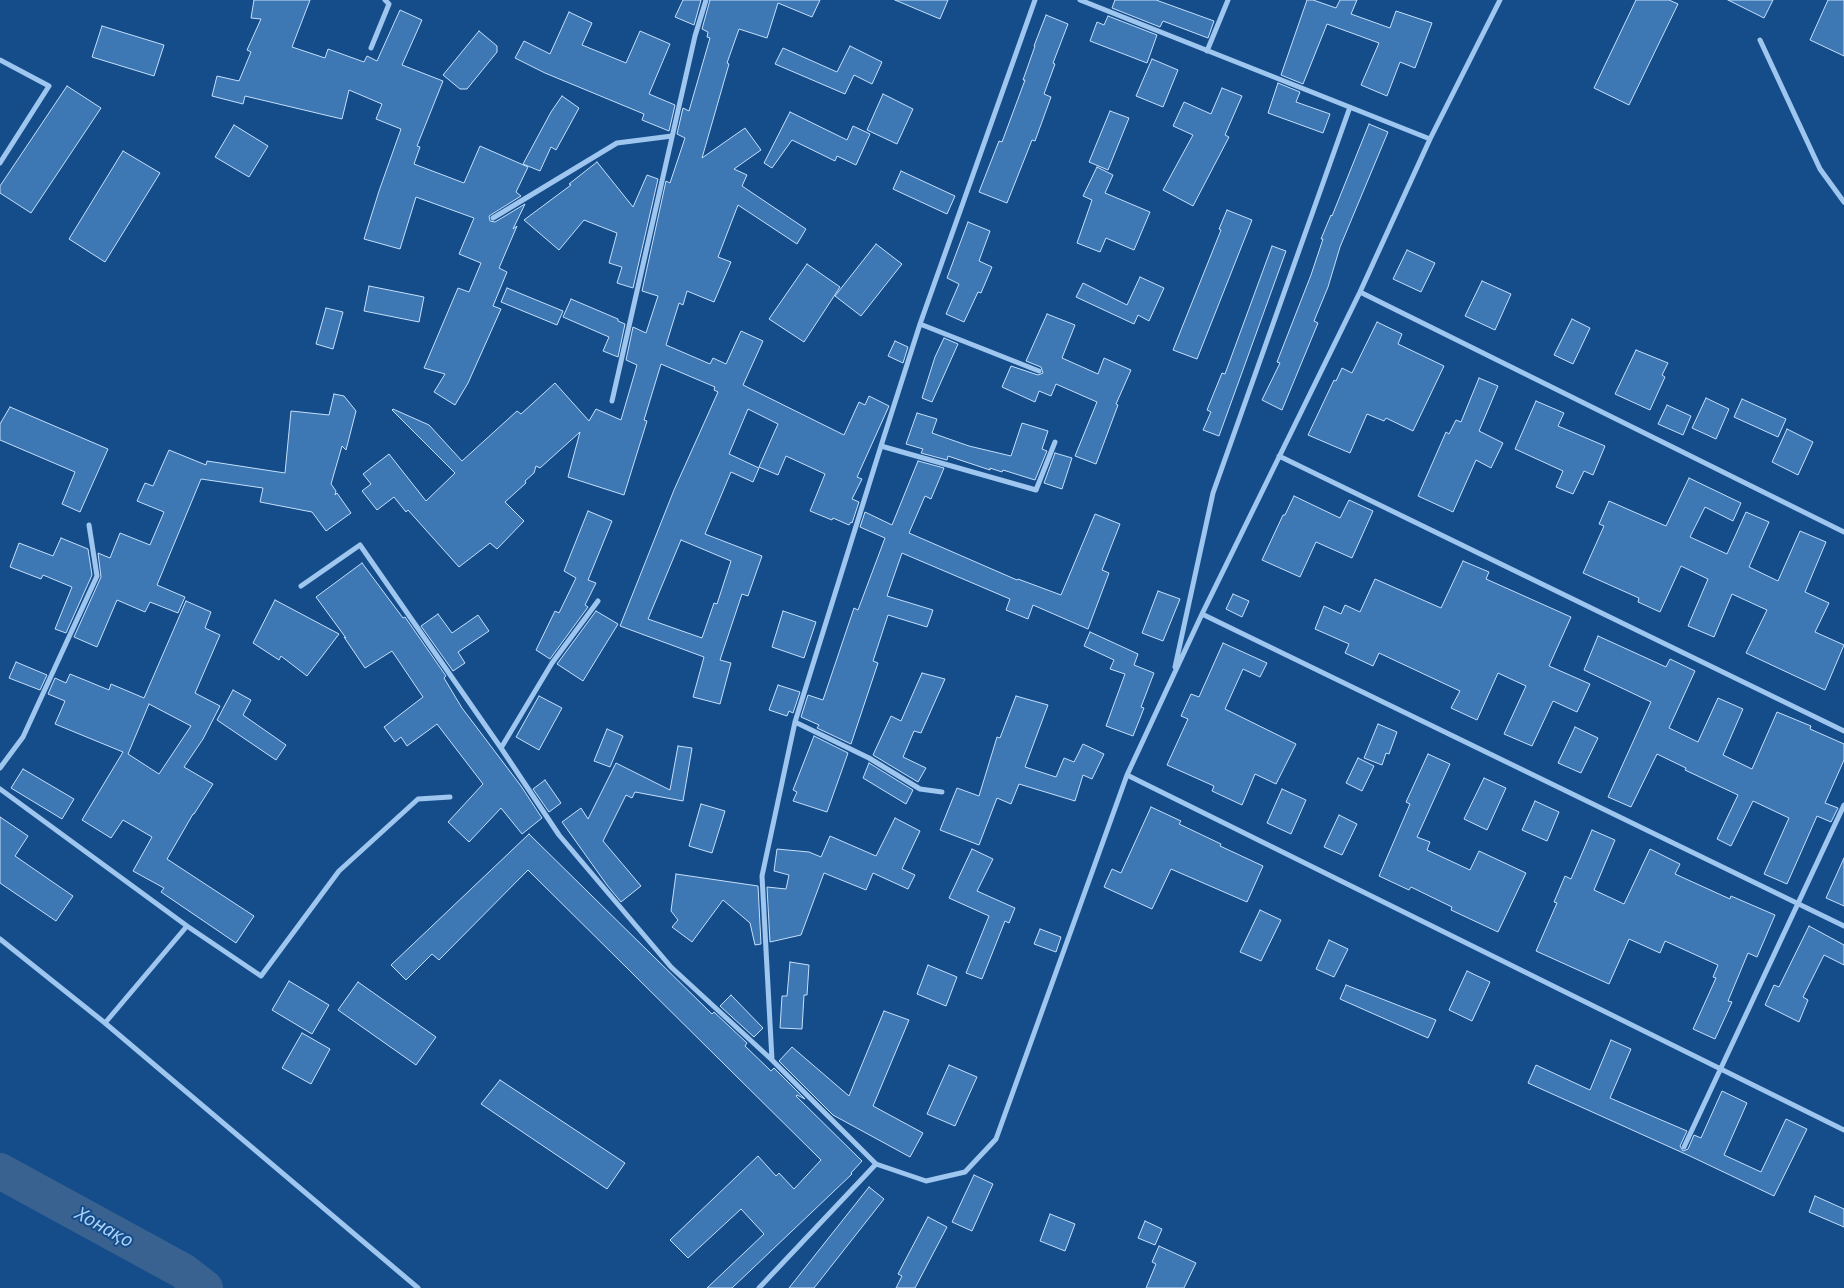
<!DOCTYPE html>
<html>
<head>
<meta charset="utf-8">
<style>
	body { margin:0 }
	canvas { display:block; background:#154d8b }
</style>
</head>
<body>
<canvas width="1844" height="1288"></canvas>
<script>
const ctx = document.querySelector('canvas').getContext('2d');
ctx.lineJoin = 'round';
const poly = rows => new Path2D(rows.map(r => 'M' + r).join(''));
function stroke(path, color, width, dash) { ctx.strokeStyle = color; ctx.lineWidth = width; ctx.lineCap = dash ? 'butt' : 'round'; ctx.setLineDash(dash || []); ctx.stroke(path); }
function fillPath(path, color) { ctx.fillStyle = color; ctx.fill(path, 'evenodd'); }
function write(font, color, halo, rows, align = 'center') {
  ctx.font = font + ' "Noto Sans",sans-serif'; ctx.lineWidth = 4; ctx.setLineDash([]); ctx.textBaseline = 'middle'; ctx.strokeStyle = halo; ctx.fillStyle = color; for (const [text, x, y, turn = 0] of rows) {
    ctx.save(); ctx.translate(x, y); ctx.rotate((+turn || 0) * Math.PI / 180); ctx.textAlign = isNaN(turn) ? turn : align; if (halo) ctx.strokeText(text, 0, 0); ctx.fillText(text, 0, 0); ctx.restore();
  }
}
stroke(poly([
	[0,1171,183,1271,205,1288]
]), '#396290', 36);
const building = poly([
	[254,0,310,0,292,47,325,58,328,49,364,62,367,56,377,61,400,10,422,20,402,65,443,81,417,146,420,147,414,164,464,183,480,146,528,167,516,192,521,196,489,216,490,221,495,222,525,204,513,229,517,226,499,268,507,272,493,306,501,309,468,383,455,405,434,392,445,374,424,368,458,288,469,292,481,263,459,254,474,218,416,197,400,249,364,239,379,191,401,129,376,119,382,104,349,90,342,119,245,96,243,104,212,96,217,76,239,81,251,52,247,50,261,19,251,18,254,0],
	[683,0,701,0,694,25,675,17,683,0],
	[710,0,820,0,812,17,778,3,767,38,739,29,727,63,729,64,702,158,745,128,761,150,734,169,747,175,742,186,806,229,797,244,738,205,718,257,731,262,714,302,687,291,683,305,679,303,666,345,710,364,713,358,726,364,741,331,763,341,743,385,844,435,859,402,865,405,869,396,889,406,857,477,862,479,852,499,859,502,852,523,851,522,849,525,833,518,832,520,810,511,825,474,786,456,778,475,759,467,778,424,748,409,729,454,759,468,753,482,731,472,705,534,762,556,748,596,742,594,720,660,731,663,720,704,693,697,704,657,620,626,674,490,718,392,714,390,715,387,661,364,644,420,647,421,624,495,568,477,580,432,540,468,536,466,534,473,525,481,526,483,505,502,524,521,497,549,490,543,459,567,408,510,406,512,394,497,377,510,362,491,371,484,363,474,389,454,426,501,455,473,392,410,393,409,429,425,462,461,517,411,521,414,555,383,589,421,596,409,621,420,637,365,626,360,633,327,646,333,658,296,642,291,666,181,670,183,685,138,677,134,683,108,689,111,710,38,707,37,708,32,702,29,710,0],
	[681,540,731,561,717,604,714,603,702,638,648,619,681,540],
	[895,0,948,0,940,19,895,0],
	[1115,0,1156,0,1214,21,1208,38,1163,21,1160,27,1112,8,1115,0],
	[1307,0,1313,0,1336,8,1340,0,1357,0,1351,14,1390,28,1396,11,1432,23,1415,68,1400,62,1387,96,1361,85,1379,43,1327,24,1303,84,1281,75,1307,0],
	[1636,0,1669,0,1678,4,1629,105,1594,88,1636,0],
	[1728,0,1773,0,1764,18,1728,0],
	[1828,0,1844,0,1844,56,1810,40,1828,0],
	[569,12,592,23,582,45,626,63,640,31,670,44,649,94,675,105,669,131,642,120,644,114,545,73,515,58,524,41,550,54,569,12],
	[1046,15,1068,24,1053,63,1055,64,1044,94,1051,97,1035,141,1032,140,1007,203,979,192,999,141,1002,142,1025,80,1023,80,1035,46,1034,46,1046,15],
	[1108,16,1157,35,1147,63,1090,41,1097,22,1104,25,1108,16],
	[102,26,164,45,154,76,92,57,102,26],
	[479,31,497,46,497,52,467,89,460,89,443,75,479,31],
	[850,46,882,62,872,84,854,75,845,94,775,64,783,48,837,72,850,46],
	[1152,59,1178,70,1163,107,1136,96,1152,59],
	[1278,83,1300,92,1296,102,1330,114,1323,133,1268,113,1278,83],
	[67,86,101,108,31,213,0,193,0,186,67,86],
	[1222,88,1242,96,1225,135,1229,137,1193,206,1163,190,1193,135,1173,126,1184,102,1211,114,1222,88],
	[883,94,913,109,897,144,867,130,883,94],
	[562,96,579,108,556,150,551,147,540,171,523,164,551,112,562,96],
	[1110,111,1129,118,1108,170,1089,162,1110,111],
	[790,112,847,140,853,126,870,134,856,165,837,156,835,161,792,140,772,168,764,163,790,112],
	[1369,124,1388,132,1340,247,1328,287,1314,321,1318,323,1282,410,1262,400,1280,363,1277,362,1311,275,1323,239,1321,239,1331,215,1332,216,1369,124],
	[234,125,268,146,249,177,215,157,234,125],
	[123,151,160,173,105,262,69,239,123,151],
	[597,162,633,207,647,175,658,179,633,288,617,283,622,267,609,263,617,233,584,220,559,250,524,220,571,185,569,184,597,162],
	[1097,167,1113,175,1105,193,1150,212,1134,250,1106,238,1100,252,1077,243,1092,200,1083,196,1097,167],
	[901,171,955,196,947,214,893,189,901,171],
	[1227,210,1252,220,1197,359,1173,350,1221,230,1219,229,1227,210],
	[968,222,990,231,979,261,992,267,981,293,978,292,964,322,946,314,959,284,947,278,968,222],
	[876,244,902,264,861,316,835,296,876,244],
	[1272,246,1286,251,1219,436,1203,430,1211,412,1207,410,1222,373,1225,374,1272,246],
	[1407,250,1435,263,1421,292,1393,279,1407,250],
	[807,264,840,287,804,342,769,319,807,264],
	[1140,277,1164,288,1149,321,1138,315,1134,324,1076,297,1083,283,1127,305,1140,277],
	[1482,281,1511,294,1495,330,1465,316,1482,281],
	[369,286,424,297,419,322,364,311,369,286],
	[507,288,563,311,557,325,501,302,507,288],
	[571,299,618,319,618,321,625,324,618,357,603,351,609,337,563,317,571,299],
	[326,308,343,312,333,349,316,344,326,308],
	[1047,314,1075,325,1062,358,1098,374,1104,358,1131,370,1116,404,1118,405,1096,464,1075,456,1097,402,1056,384,1051,396,1039,391,1035,402,1002,387,1011,366,1038,375,1043,373,1041,367,1026,361,1047,314],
	[1572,319,1590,328,1573,364,1554,355,1572,319],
	[1377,322,1402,334,1398,344,1444,366,1413,431,1386,418,1384,421,1367,414,1350,453,1308,435,1334,380,1336,381,1342,368,1352,373,1377,322],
	[944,338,958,344,932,402,922,398,935,357,944,338],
	[895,341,908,347,903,363,888,356,895,341],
	[1636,350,1668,363,1662,375,1665,377,1650,410,1615,394,1636,350],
	[1479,378,1498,386,1479,431,1503,443,1491,468,1476,460,1453,512,1418,496,1446,432,1449,434,1456,420,1461,422,1479,378],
	[334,394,344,396,356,411,346,450,342,446,331,484,336,491,335,495,337,493,351,513,326,531,312,512,260,502,263,488,201,479,157,585,185,597,178,613,150,602,145,612,117,600,97,647,74,637,101,577,98,553,110,558,120,533,150,545,164,512,137,501,145,483,153,486,169,450,206,465,207,461,285,473,291,411,329,415,334,394],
	[1706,398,1729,409,1716,439,1692,428,1706,398],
	[1742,399,1786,419,1778,437,1734,417,1742,399],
	[1536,401,1564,413,1558,426,1605,446,1593,475,1584,471,1573,494,1556,487,1563,471,1515,449,1536,401],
	[1667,405,1691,416,1683,435,1658,424,1667,405],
	[10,407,108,449,80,512,62,504,75,472,0,440,0,424,10,407],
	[917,413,937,419,932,433,969,446,1011,456,1022,423,1048,431,1042,449,1047,451,1035,480,1003,470,1002,472,990,468,990,470,948,456,947,460,921,453,923,449,906,444,917,413],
	[1787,429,1813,442,1798,475,1772,462,1787,429],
	[1055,453,1072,458,1062,489,1044,483,1055,453],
	[918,461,944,468,931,499,925,496,909,533,1017,580,1018,579,1061,595,1095,514,1120,524,1102,570,1109,573,1088,629,1033,605,1028,619,1006,610,1010,599,902,553,887,596,933,610,927,627,888,615,873,661,878,663,851,744,817,728,819,725,801,717,808,695,823,700,854,608,858,610,885,538,860,527,865,512,892,525,918,461],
	[1689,478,1741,503,1733,521,1705,507,1690,537,1727,554,1746,512,1769,522,1749,567,1778,581,1800,531,1826,542,1805,592,1829,603,1815,632,1844,645,1825,690,1746,653,1767,610,1732,594,1714,637,1688,626,1708,579,1681,566,1660,612,1638,602,1639,598,1583,573,1604,526,1599,524,1609,501,1666,526,1689,478],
	[1294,496,1340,518,1349,500,1373,511,1352,558,1316,542,1300,577,1262,560,1283,515,1285,515,1294,496],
	[588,511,612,521,588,580,596,583,585,605,588,607,550,659,536,650,555,611,559,613,576,578,564,571,588,511],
	[61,538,88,549,92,575,66,633,55,629,72,587,43,575,41,579,10,567,19,543,53,556,61,538],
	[1463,561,1489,572,1486,579,1571,617,1549,666,1590,684,1577,712,1553,701,1532,746,1504,734,1526,686,1498,673,1477,720,1451,708,1460,691,1379,653,1373,666,1345,653,1349,644,1315,629,1324,606,1341,614,1345,605,1360,612,1375,579,1441,608,1463,561],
	[362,563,403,618,405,617,446,676,444,678,462,708,521,786,542,818,522,834,501,808,469,842,448,822,483,784,437,724,407,746,401,737,395,742,384,727,423,697,392,651,365,668,344,637,346,638,316,597,362,563],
	[1158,591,1180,599,1163,641,1142,633,1158,591],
	[1233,594,1249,601,1242,617,1226,609,1233,594],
	[275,600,339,634,307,676,281,656,279,660,253,643,275,600],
	[186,601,211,612,205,628,220,635,195,693,220,706,203,739,184,767,213,784,194,814,193,814,167,859,254,916,236,943,161,892,164,888,133,871,152,837,123,820,111,838,82,820,123,752,55,724,65,701,48,694,55,678,66,683,70,674,109,690,111,684,144,698,186,601],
	[149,704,191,726,159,774,128,754,149,704],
	[596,611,618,624,583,681,557,664,596,611],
	[783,611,816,622,804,658,772,647,783,611],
	[438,614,452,633,478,615,489,631,458,652,465,663,453,671,421,626,438,614],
	[1090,632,1138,654,1134,665,1154,673,1141,707,1144,708,1133,736,1106,726,1125,674,1110,669,1114,660,1084,646,1090,632],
	[1598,636,1666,667,1670,659,1695,671,1669,728,1698,742,1718,698,1743,709,1723,755,1752,769,1777,712,1811,726,1810,729,1844,744,1844,760,1825,803,1838,808,1831,822,1817,816,1787,884,1764,874,1789,818,1753,801,1731,846,1717,839,1738,795,1685,770,1686,768,1657,754,1631,807,1608,797,1651,702,1584,670,1598,636],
	[1223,643,1267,663,1260,677,1243,669,1225,709,1296,744,1276,784,1255,774,1242,805,1212,791,1214,786,1167,765,1188,719,1181,716,1191,694,1199,697,1223,643],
	[16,662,47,675,40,690,9,678,16,662],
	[922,673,945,679,921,733,914,731,903,757,926,768,918,782,873,755,891,716,901,721,922,673],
	[778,685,800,692,793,713,789,711,787,716,769,710,778,685],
	[233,690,251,700,243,715,286,745,276,760,217,720,233,690],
	[539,696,562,708,539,750,516,737,539,696],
	[1016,696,1048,705,1025,767,1056,777,1064,758,1074,762,1083,744,1104,754,1092,779,1083,775,1075,801,1019,784,1011,804,997,798,979,845,940,830,957,788,979,796,997,737,1000,738,1016,696],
	[1378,724,1397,732,1389,754,1386,753,1382,765,1364,758,1378,724],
	[1575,727,1598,738,1581,773,1558,763,1575,727],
	[607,729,623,736,610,767,594,761,607,729],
	[814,736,848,753,827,812,793,801,797,792,793,790,814,736],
	[678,746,692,748,683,801,635,792,632,798,626,795,603,841,641,886,621,902,607,885,562,822,581,808,588,819,616,763,670,790,678,746],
	[1428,754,1450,764,1417,837,1430,842,1427,850,1470,870,1479,851,1526,873,1498,932,1451,910,1452,907,1411,887,1409,890,1379,876,1410,804,1406,802,1428,754],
	[1358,758,1374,766,1362,791,1346,783,1358,758],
	[869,763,913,790,906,804,863,778,869,763],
	[23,769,74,799,62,819,11,788,23,769],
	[1484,778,1506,788,1487,830,1464,819,1484,778],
	[545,780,561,803,549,812,533,789,545,780],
	[1282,789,1306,800,1291,834,1267,823,1282,789],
	[1535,801,1559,812,1547,841,1522,830,1535,801],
	[701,804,725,811,712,853,689,846,701,804],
	[1151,807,1181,821,1179,824,1221,844,1220,846,1263,866,1247,902,1171,869,1152,909,1104,887,1112,869,1121,873,1151,807],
	[1339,815,1357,824,1342,855,1324,847,1339,815],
	[0,817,28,836,15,856,73,896,56,921,0,883,0,817],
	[895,818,920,831,902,869,915,875,908,889,873,873,866,890,824,873,801,935,770,942,767,887,786,889,789,875,774,871,777,849,809,852,821,857,830,836,876,856,895,818],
	[1592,830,1615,840,1594,890,1624,904,1650,849,1680,864,1675,874,1730,899,1731,896,1775,915,1757,957,1748,953,1728,1001,1732,1002,1715,1039,1693,1029,1716,978,1713,977,1718,965,1665,941,1660,953,1629,939,1609,984,1536,951,1557,903,1554,902,1565,876,1571,879,1592,830],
	[529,834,712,1014,714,1012,747,1043,745,1046,771,1071,774,1068,805,1099,797,1095,796,1096,862,1161,851,1173,852,1174,732,1288,707,1288,764,1234,741,1209,688,1258,670,1240,758,1156,776,1176,779,1173,794,1189,821,1160,528,870,439,960,432,954,406,980,391,965,529,834],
	[972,849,993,859,977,891,1015,908,1009,923,1005,921,982,979,966,973,989,916,949,898,972,849],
	[1844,858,1844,906,1826,898,1844,858],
	[676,874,758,886,761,944,755,945,750,923,723,900,692,942,672,927,678,920,671,911,676,874],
	[1260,910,1281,920,1261,961,1240,952,1260,910],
	[1809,926,1844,945,1844,965,1824,955,1803,997,1808,1000,1799,1022,1765,1005,1774,985,1779,987,1809,926],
	[1040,929,1061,937,1056,952,1034,944,1040,929],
	[1329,940,1348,949,1334,977,1316,969,1329,940],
	[790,962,809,965,807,995,804,995,802,1029,780,1028,782,996,787,996,790,962],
	[928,965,957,977,946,1006,917,994,928,965],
	[1467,971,1490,982,1472,1021,1449,1010,1467,971],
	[289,981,329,1005,312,1034,272,1010,289,981],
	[358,982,436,1037,416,1065,338,1010,358,982],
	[1346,985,1436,1020,1428,1038,1340,999,1346,985],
	[731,995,763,1028,754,1037,720,1006,731,995],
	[884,1011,909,1020,873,1106,923,1133,910,1157,833,1115,779,1061,792,1047,849,1096,884,1011],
	[302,1033,330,1049,311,1084,282,1068,302,1033],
	[1611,1040,1631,1049,1610,1098,1687,1131,1680,1146,1683,1151,1688,1149,1694,1135,1701,1138,1722,1091,1747,1103,1724,1155,1761,1172,1786,1119,1807,1129,1774,1196,1692,1157,1528,1083,1536,1065,1590,1090,1611,1040],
	[949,1065,977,1077,955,1126,927,1114,949,1065],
	[500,1080,625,1163,607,1189,481,1104,500,1080],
	[974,1175,993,1184,972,1231,952,1222,974,1175],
	[869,1187,884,1199,814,1288,789,1288,869,1187],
	[1815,1196,1844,1209,1844,1227,1809,1212,1815,1196],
	[1050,1214,1075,1224,1065,1251,1040,1241,1050,1214],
	[928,1217,947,1227,915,1288,896,1288,902,1276,898,1274,928,1217],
	[1145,1221,1162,1229,1155,1245,1138,1238,1145,1221],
	[1159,1246,1196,1263,1184,1288,1146,1288,1156,1264,1152,1262,1159,1246]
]);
fillPath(building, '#3d77b4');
stroke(building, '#c4dffb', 1);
stroke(poly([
	[1080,0,1430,139],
	[1760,40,1820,169,1844,202],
	[371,48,389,4,385,0],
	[1207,51,1228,0],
	[0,60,49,86,0,163],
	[493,218,617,143,672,136],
	[1360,292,1844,532],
	[920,324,1039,371],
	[612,401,695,36,706,0],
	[881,446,1036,490,1055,442],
	[1279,456,1844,731],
	[301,586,360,545,501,748],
	[598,601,552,663,501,748,559,835,671,967,772,1060],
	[1202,614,1844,926],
	[1175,667,1213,493,1350,107],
	[795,722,869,758,920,789,942,792],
	[0,768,23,737,97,576,89,525],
	[1127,775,1844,1130],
	[0,789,187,926,261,976,339,871,418,799,450,797],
	[0,939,105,1023,418,1288],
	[105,1023,187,926],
	[1684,1147,1844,805],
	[876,1164,926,1181,965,1172,996,1139,1127,775,1202,614,1360,292,1430,139,1500,0],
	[759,1288,876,1164,772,1060,762,876,795,722,881,446,920,324,1035,0]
]), '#9ec6ef', 5);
write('italic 19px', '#aad0f7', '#154d8b', [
	["Хонақо",104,1228,29]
]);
</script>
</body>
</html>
